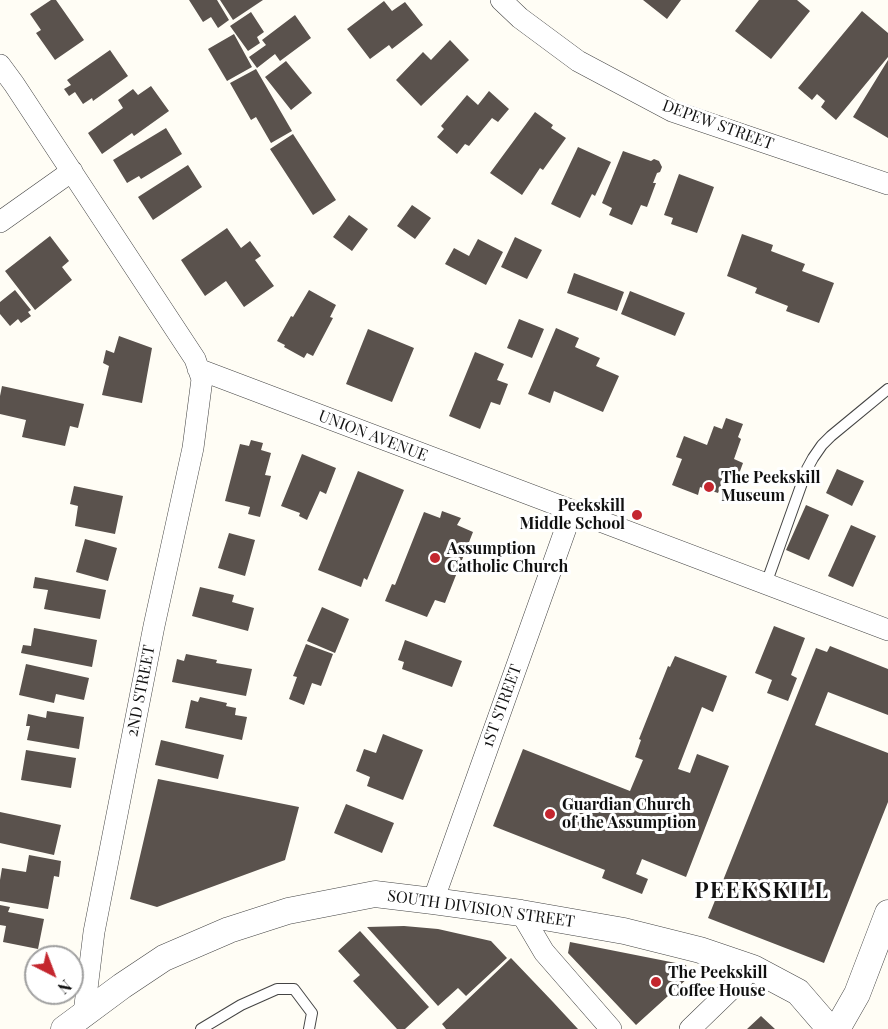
<!DOCTYPE html>
<html>
<head>
<meta charset="utf-8">
<style>
	body { margin:0 }
	#map { position:relative; width:888px; height:1029px; overflow:hidden; background:#fffdf5; font-family:"Playfair Display",serif }
	canvas { display:block }
	.north { position:absolute; left:24px; top:945px; width:60px; height:60px; box-sizing:border-box; background:#fff; border:2px solid #a0a0a0; border-radius:50%; rotate:138deg; font-size:16px; font-weight:700; line-height:24px; text-align:center; color:#111 }
	.north::after { content:''; display:block; margin:auto; width:21px; height:27px; background:#c4262e; clip-path:polygon(50% 0,100% 100%,50% 72%,0 100%) }
</style>
</head>
<body>
<div id="map">
<canvas width="888" height="1029"></canvas>
<div class="north">N</div>
</div>
<script>
const ctx = document.querySelector('canvas').getContext('2d');
ctx.lineJoin = 'round';
function fillPath(path, color) { ctx.fillStyle = color; ctx.fill(path, 'evenodd'); }
const poly = rows => new Path2D(rows.map(r => 'M' + r).join(''));
function stroke(path, color, width, dash) { ctx.strokeStyle = color; ctx.lineWidth = width; ctx.lineCap = dash ? 'butt' : 'round'; ctx.setLineDash(dash || []); ctx.stroke(path); }
function write(font, color, halo, rows, align = 'center') {
  ctx.font = font + ' "Playfair Display",serif'; ctx.lineWidth = 6; ctx.setLineDash([]); ctx.textBaseline = 'middle'; ctx.strokeStyle = halo; ctx.fillStyle = color; for (const [text, x, y, turn = 0] of rows) {
    ctx.save(); ctx.translate(x, y); ctx.rotate((+turn || 0) * Math.PI / 180); ctx.textAlign = isNaN(turn) ? turn : align; if (halo) ctx.strokeText(text, 0, 0); ctx.fillText(text, 0, 0); ctx.restore();
  }
}
fillPath(poly([
	[51,0,56,0,84,40,55,60,36,33,41,30,30,14],
	[189,0,217,0,229,20,218,28,211,17,203,22],
	[220,0,263,0,233,20],
	[643,0,681,0,667,19],
	[759,0,797,0,810,11,771,59,735,31],
	[384,1,392,11,405,2,423,25,392,49,389,45,370,59,347,29],
	[862,11,888,33,888,57,836,120,821,107,825,101,817,94,812,100,798,88],
	[251,12,264,32,257,37,260,43,248,51,230,26],
	[295,15,311,38,280,61,275,54,257,68,249,57,266,45,262,40],
	[234,34,252,67,227,81,208,49],
	[450,40,469,60,421,106,396,80,423,52,431,60],
	[110,50,128,76,93,101,92,98,83,104,75,92,69,96,64,89,71,85,67,80],
	[888,60,888,138,853,117],
	[286,61,312,93,291,110,265,77],
	[256,69,292,131,271,143,256,117,251,120,230,83],
	[151,86,169,111,134,136,132,133,102,154,88,133,123,108,118,100,133,89,138,95],
	[489,91,509,109,498,122,492,118,469,146,465,144,457,154,437,137,444,129,441,126,467,95,478,105],
	[535,112,553,125,551,128,566,138,543,170,540,168,522,195,490,173],
	[166,128,182,154,141,179,139,176,127,183,113,160],
	[293,134,336,200,313,215,270,149],
	[578,147,611,162,595,196,592,194,580,218,551,204],
	[623,151,651,161,654,159,659,161,662,167,660,172,657,173,653,183,656,183,647,207,641,205,632,225,609,215,612,208,602,203],
	[188,165,202,187,153,220,138,197],
	[679,174,714,187,697,233,671,224,673,218,664,215],
	[412,205,431,218,415,239,397,226],
	[349,215,368,229,352,251,333,237],
	[227,228,241,248,250,241,261,256,255,260,274,286,244,307,226,281,205,296,181,260],
	[742,234,773,245,771,251,805,264,802,271,834,283,819,323,786,311,788,306,755,293,757,288,727,276],
	[50,236,69,261,62,267,72,280,35,310,5,271],
	[515,237,542,250,527,279,501,267],
	[478,239,503,252,486,285,445,264,454,248,469,256],
	[574,273,624,292,617,311,567,293],
	[15,290,31,310,28,312,31,316,21,323,18,319,10,326,0,314,0,302],
	[309,290,336,305,330,317,333,318,313,356,307,353,304,358,284,347,285,345,277,341,291,316,293,317],
	[630,291,685,313,675,336,621,314],
	[519,319,544,329,532,358,507,348],
	[556,328,579,338,575,347,600,358,596,366,619,376,603,412,554,391,550,403,528,394],
	[368,329,414,348,392,402,346,384],
	[119,336,152,348,142,403,102,395,109,366,103,363,106,350,114,353],
	[475,352,504,364,497,380,508,384,500,405,491,402,480,429,449,416],
	[2,386,84,404,78,428,70,426,65,446,22,437,26,420,0,414,0,396],
	[726,418,743,424,738,437,741,439,734,459,743,463,736,482,724,477,718,493,700,487,698,495,672,485,682,459,676,457,684,436,707,445,714,426,722,429],
	[251,440,263,443,261,450,271,453,265,475,271,476,260,517,248,514,250,507,225,501,240,444,249,446],
	[302,454,336,468,326,494,320,491,307,520,299,516,300,513,281,506],
	[837,469,864,481,852,506,826,493],
	[358,471,404,490,367,580,364,578,361,587,318,570],
	[74,486,123,496,115,534,75,526,78,506,70,504],
	[806,505,829,515,809,560,786,550],
	[442,511,461,518,457,525,473,532,445,603,435,600,427,617,385,601,392,584,395,585,424,512,440,518],
	[851,525,876,536,853,587,828,576],
	[229,533,255,540,245,576,218,568],
	[85,539,117,548,108,581,76,572],
	[35,577,106,590,100,619,44,609,48,590,33,588],
	[200,587,234,595,232,602,254,608,248,631,192,616],
	[322,607,349,619,335,653,307,641],
	[774,626,805,638,791,675,797,678,788,701,767,693,772,680,755,673],
	[34,628,97,640,92,667,21,653,23,645,31,646],
	[405,640,462,661,452,687,402,669,404,662,398,660],
	[306,644,333,654,321,686,312,683,304,705,289,699,297,677,293,676],
	[830,646,888,669,888,715,828,692,815,725,888,753,888,802,824,963,708,918,816,648,827,652],
	[186,654,217,660,216,663,252,669,246,696,172,682,177,659,184,661],
	[675,656,727,676,713,712,702,707,678,769,690,773,697,754,729,766,686,877,642,859,636,874,648,879,642,894,602,878,605,870,493,826,523,749,630,791,643,760,635,757,641,740,639,739,668,666,670,667],
	[26,664,89,678,84,700,56,694,54,703,19,695],
	[200,697,227,703,226,706,236,708,235,715,247,717,242,740,185,728,191,700,198,702],
	[47,711,84,717,79,749,27,740,30,726,26,726,28,714,46,718],
	[383,734,423,750,403,800,367,786,370,777,356,771,364,749,376,753],
	[161,740,224,755,218,779,155,765],
	[26,750,76,758,71,788,21,780],
	[158,779,299,807,285,860,157,907,130,899],
	[346,804,394,823,382,853,334,833],
	[0,812,61,825,54,855,0,843],
	[29,855,61,861,59,877,54,876,48,909,0,901,0,880,2,868,26,872],
	[0,905,10,907,8,912,44,919,38,949,3,942,6,926,0,925],
	[404,926,438,929,491,941,507,958,466,996,458,988,438,1006,367,927],
	[360,931,429,1007,405,1029,397,1029,353,981,360,975,338,951],
	[570,942,686,965,689,977,636,1025,568,953],
	[511,958,553,1002,578,1029,446,1029,442,1024],
	[761,1016,775,1029,747,1029]
]), '#5a524d');
const service = poly([
	[766,584,807,469,813,458,822,445,831,436,888,389],
	[201,1029,241,1005,277,989,294,989,312,1013,309,1029]
]);
const minor = poly([
	[501,0,520,18,578,61,672,111,888,184],
	[0,65,14,84,195,359,202,379,193,448,154,626,94,932,84,1013],
	[0,222,72,171],
	[198,369,888,630],
	[433,901,572,511],
	[521,913,544,952,611,1029],
	[690,1029,753,968]
]);
const tertiary = poly([
	[64,1029,122,986,164,958,229,930,288,911,375,894,433,901,521,913,624,931,700,950,753,968,798,992,830,1029],
	[837,1029,857,994,888,913]
]);
stroke(service, '#444', 12);
stroke(minor, '#444', 22);
stroke(tertiary, '#444', 27);
stroke(service, '#fff', 10);
stroke(minor, '#fff', 21);
stroke(tertiary, '#fff', 26);
for (const [x, y, r, color] of [
	[709,487,6,"#c4262e"],
	[637,515,6,"#c4262e"],
	[435,558,6,"#c4262e"],
	[550,814,6,"#c4262e"],
	[656,982,6,"#c4262e"]
]) { const dot = new Path2D(); dot.arc(x, y, r, 0, 2 * Math.PI); ctx.fillStyle = color; ctx.fill(dot); stroke(dot, '#fff', 2); }
write('16px', '#111', '#fff', [
	["DEPEW STREET",718,125,20],
	["UNION AVENUE",373,436,21],
	["2ND STREET",141,691,-79],
	["1ST STREET",502,706,-70],
	["SOUTH DIVISION STREET",481,909,8]
]);
write('bold 16px', '#111', '#fff', [
	["The Peekskill",721,478],
	["Museum",721,496],
	["Peekskill",625,506,"right"],
	["Middle School",625,524,"right"],
	["Assumption",447,549],
	["Catholic Church",447,567],
	["Guardian Church",562,805],
	["of the Assumption",562,823],
	["The Peekskill",668,973],
	["Coffee House",668,991]
], 'left');
ctx.letterSpacing = '1.5px';
write('bold 22px', '#111', '#fff', [
	["PEEKSKILL",762,891]
]);
ctx.letterSpacing = '0px';
</script>
</body>
</html>
